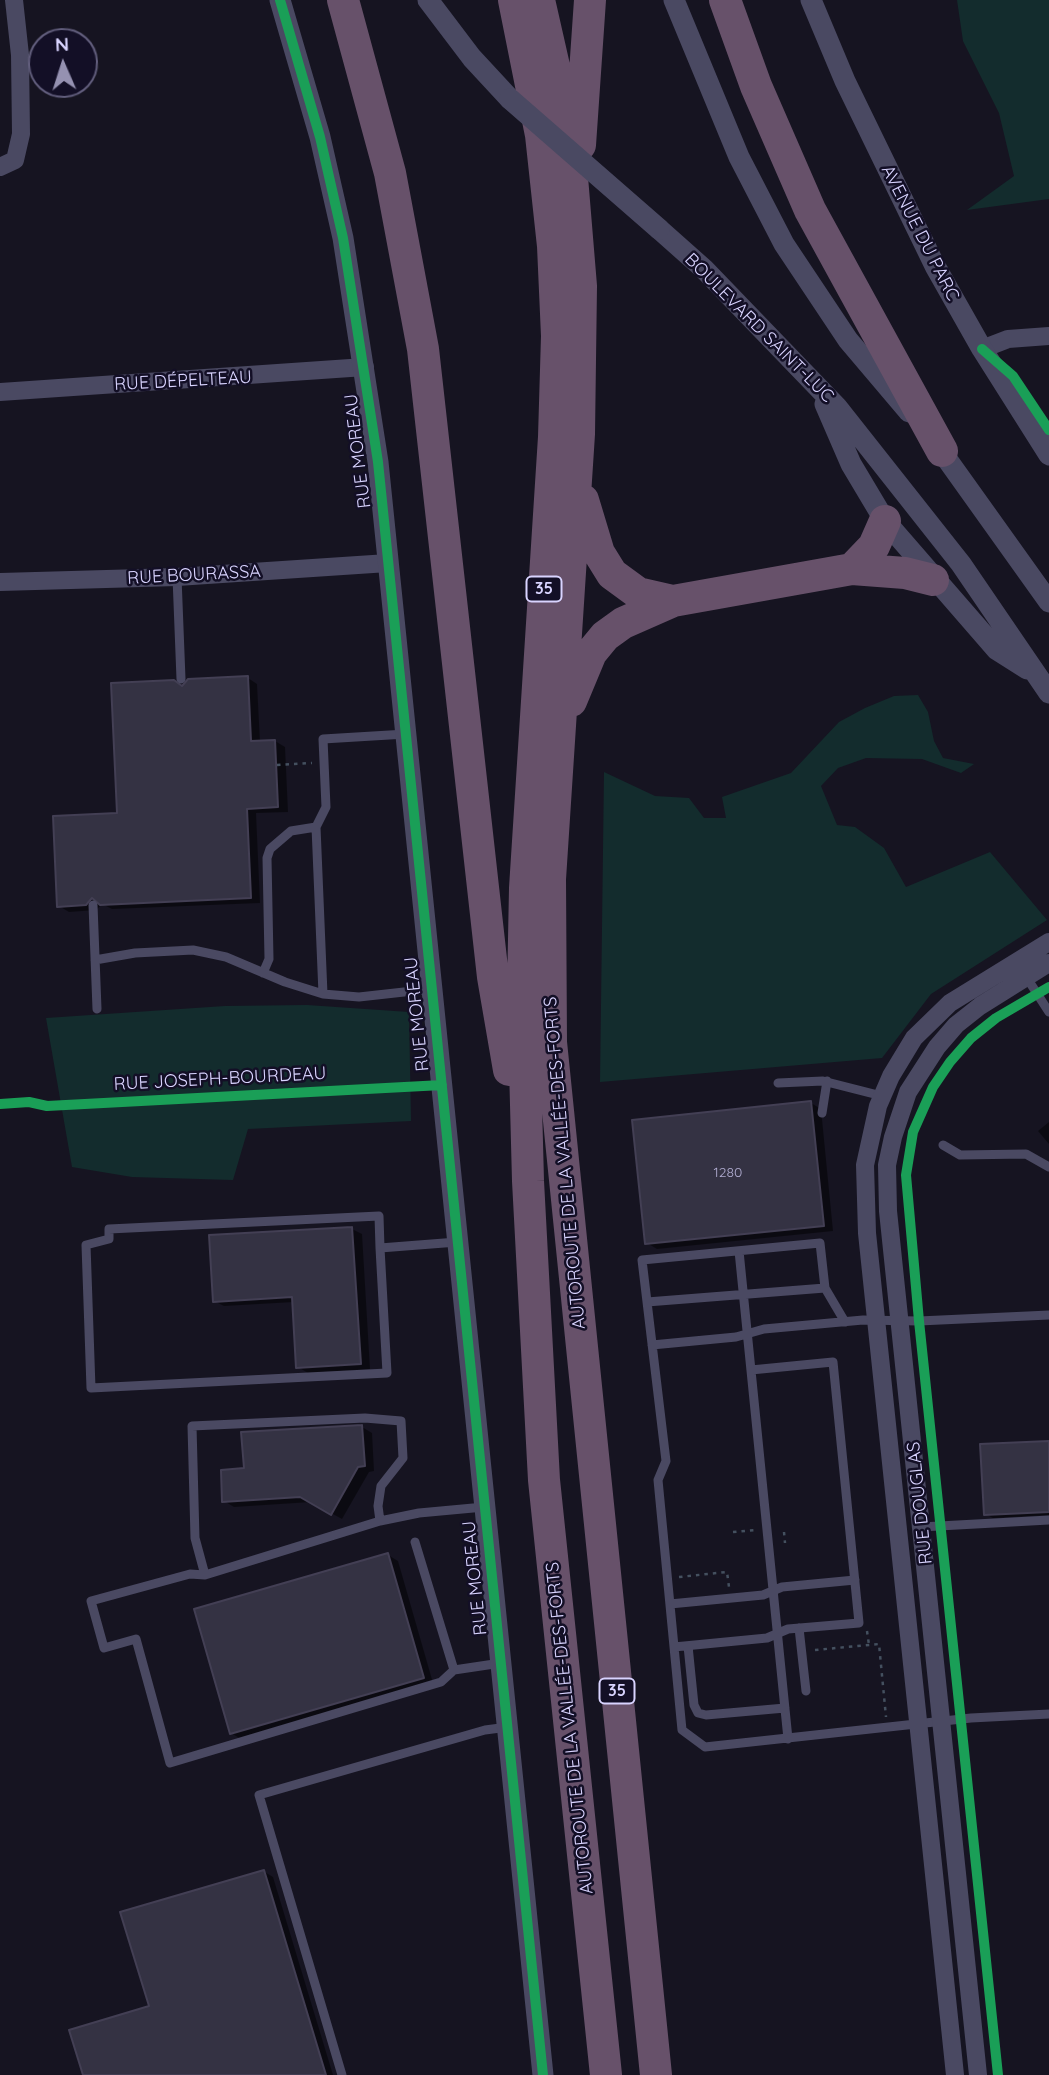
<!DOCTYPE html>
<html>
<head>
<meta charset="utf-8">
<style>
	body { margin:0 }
	#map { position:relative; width:1049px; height:2075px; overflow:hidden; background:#161421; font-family:Quicksand,sans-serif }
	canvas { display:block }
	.north { position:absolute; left:28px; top:28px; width:70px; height:70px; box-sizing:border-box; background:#130f26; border:2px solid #625e7d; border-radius:50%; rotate:357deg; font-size:19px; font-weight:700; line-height:28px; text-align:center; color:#d9d4ff }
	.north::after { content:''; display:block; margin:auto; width:24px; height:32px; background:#9591b1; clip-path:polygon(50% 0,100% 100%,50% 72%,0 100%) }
</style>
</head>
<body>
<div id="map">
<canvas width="1049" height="2075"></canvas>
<div class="north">N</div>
</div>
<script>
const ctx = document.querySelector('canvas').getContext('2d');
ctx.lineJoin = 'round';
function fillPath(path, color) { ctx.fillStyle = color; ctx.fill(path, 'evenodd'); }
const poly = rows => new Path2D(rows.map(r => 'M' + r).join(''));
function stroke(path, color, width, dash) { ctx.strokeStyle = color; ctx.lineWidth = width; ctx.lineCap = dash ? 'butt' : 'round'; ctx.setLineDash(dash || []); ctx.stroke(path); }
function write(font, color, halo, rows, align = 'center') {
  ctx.font = font + ' Quicksand,sans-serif'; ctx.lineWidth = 5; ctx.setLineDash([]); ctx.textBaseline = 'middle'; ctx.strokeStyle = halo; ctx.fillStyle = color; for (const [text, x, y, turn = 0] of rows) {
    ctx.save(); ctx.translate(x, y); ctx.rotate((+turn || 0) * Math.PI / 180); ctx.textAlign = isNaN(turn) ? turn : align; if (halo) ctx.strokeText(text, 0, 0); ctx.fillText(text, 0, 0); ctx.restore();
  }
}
fillPath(poly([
	[957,0,1049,0,1049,199,967,210,1014,176,999,113,963,41],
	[918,695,928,712,934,741,943,758,974,764,961,773,922,759,866,758,838,768,821,786,837,825,855,827,884,848,906,887,990,852,1047,920,931,994,882,1058,600,1082,604,772,655,796,689,798,704,818,726,818,722,797,791,773,839,722,865,708,894,696],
	[307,1005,409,1012,411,1121,248,1129,233,1180,132,1177,72,1167,46,1018,225,1006]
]), '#132c2d');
fillPath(poly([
	[248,678,257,684,260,742,275,741,285,747,288,812,256,813,260,903,112,909,102,904,96,910,69,912,59,906,119,814,183,687],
	[811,1103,821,1109,833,1231,657,1249,647,1243],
	[1049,1122,1049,1144,1038,1131],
	[352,1229,362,1234,370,1369,308,1373,298,1367,294,1302,224,1306,214,1301],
	[362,1427,372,1433,374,1471,369,1472,342,1519,311,1502,234,1507,224,1501,245,1470],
	[1049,1442,1049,1515,993,1518,985,1514],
	[388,1555,398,1561,433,1683,241,1739,231,1733],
	[263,1871,273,1877,333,2075,84,2075,151,2007]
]), '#0007');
const building = poly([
	[248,676,251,741,275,740,278,807,247,809,251,898,100,905,92,898,86,905,57,907,53,816,117,813,111,683,174,680,182,686,188,679,248,676],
	[811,1101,824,1226,645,1244,632,1120,811,1101],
	[352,1227,361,1364,296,1368,292,1297,213,1302,209,1235,352,1227],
	[362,1425,365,1466,358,1467,331,1515,300,1497,222,1502,221,1470,244,1468,241,1432,362,1425],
	[1049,1441,1049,1512,984,1515,980,1444,1049,1441],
	[388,1553,424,1678,230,1734,194,1609,388,1553],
	[264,1870,326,2075,83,2075,69,2030,149,2006,120,1912,264,1870]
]);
fillPath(building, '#343243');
stroke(building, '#433f54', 2);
stroke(poly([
	[277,765,312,763],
	[733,1532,756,1530],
	[784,1532,785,1543],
	[679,1577,727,1572,729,1587],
	[867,1631,869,1645],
	[815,1650,879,1644,886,1717]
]), '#44505f', 2.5, [3.5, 5]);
stroke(poly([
	[177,577,181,679],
	[93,905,97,1009],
	[95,960,135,953,193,950,226,957,285,982,323,994,359,997,431,989],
	[263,973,269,959,267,858,270,849,291,831,316,827],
	[1025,975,1049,1012],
	[323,994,316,827,326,807,323,739,406,734],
	[778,1083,823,1081,882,1096],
	[822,1113,827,1081],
	[943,1145,960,1155,1026,1154,1049,1167],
	[380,1248,379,1216,109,1229,109,1239,86,1245,91,1388,387,1373,380,1248,457,1242],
	[739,1251,788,1739],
	[647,1302,825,1288],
	[845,1322,825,1288,820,1243,642,1260,666,1461,658,1480,682,1730,705,1747,971,1718,1049,1714],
	[652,1345,736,1337,764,1329,863,1320,919,1321,1049,1315],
	[380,1521,378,1506,381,1486,403,1458,401,1421,365,1418,192,1426,195,1538,205,1575,380,1521,419,1513,484,1507],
	[921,1527,1049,1520],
	[415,1542,454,1670,501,1663],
	[205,1575,190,1574,91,1601,104,1648,136,1639,170,1763,441,1682,454,1670],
	[670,1604,763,1595,782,1587,855,1580],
	[799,1628,806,1691],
	[688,1646,694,1705,698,1713,706,1715,785,1708],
	[674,1647,767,1638,788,1629,859,1623,833,1362,751,1370],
	[342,2075,259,1795,485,1730,508,1727]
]), '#4a4962', 9);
stroke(poly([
	[0,167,15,160,21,134,20,55,14,0],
	[982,349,1008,339,1049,336],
	[0,392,365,367],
	[0,582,177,577,388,563],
	[955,2075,867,1233,865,1165,878,1106,891,1076,914,1038,950,1003,1049,942],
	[978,2075,888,1211,887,1165,893,1137,908,1092,937,1047,956,1025,980,1006,1049,963]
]), '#4a4962', 18);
stroke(poly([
	[280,0,320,137,343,238,378,462,543,2075],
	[428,0,472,58,510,99],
	[674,0,739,157,784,244,848,340,909,412],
	[811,0,845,81,935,266,982,349,1049,455],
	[659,229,704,269,837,407,961,564,1049,693],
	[825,404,851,464,885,521,997,650,1027,669],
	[934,441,1049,602]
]), '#4a4962', 21);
stroke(poly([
	[343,0,390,173,423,349,493,977,509,1070],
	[514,0,541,135,553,246,557,336,554,437,525,888,523,990,528,1181,544,1480,606,2075],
	[539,0,561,97,570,153,581,286,579,434,550,879,551,1042,656,2075],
	[725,0,756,86,810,210,942,451],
	[580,145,590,0],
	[583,500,599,553,612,574,638,593,673,601],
	[852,569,874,546,885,521],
	[571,701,591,653,605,636,623,623,673,601,852,569,905,573,933,580]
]), '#67516a', 32);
stroke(poly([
	[510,99,659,229]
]), '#4a4962', 21);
stroke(poly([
	[280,0,320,137,343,238,378,462,543,2075],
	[982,349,1013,376,1049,430],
	[0,1104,29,1102,47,1106,442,1085],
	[998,2075,919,1321,906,1175,913,1132,933,1087,950,1062,971,1038,996,1018,1049,987]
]), '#1a9f57', 10);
write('14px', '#b0acd0', null, [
	["1280",728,1173]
]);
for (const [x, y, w] of [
	[544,589,35],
	[617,1691,35]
]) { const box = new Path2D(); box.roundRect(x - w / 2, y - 12.5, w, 25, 5); ctx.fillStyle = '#130f26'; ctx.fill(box); stroke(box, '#d9d4ff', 2); }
write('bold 16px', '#d9d4ff', null, [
	["35",544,589],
	["35",617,1691]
]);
write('18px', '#d9d4ff', '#130f26', [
	["AVENUE DU PARC",920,233,63],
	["BOULEVARD SAINT-LUC",759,328,45],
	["RUE DÉPELTEAU",183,381,-3],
	["RUE MOREAU",358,451,-97],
	["RUE BOURASSA",194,575,-3],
	["RUE MOREAU",417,1014,-96],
	["RUE JOSEPH-BOURDEAU",220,1079,-3],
	["AUTOROUTE DE LA VALLÉE-DES-FORTS",565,1163,-95],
	["RUE DOUGLAS",920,1503,-96],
	["RUE MOREAU",475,1578,-96],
	["AUTOROUTE DE LA VALLÉE-DES-FORTS",570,1728,-96]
]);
</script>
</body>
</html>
